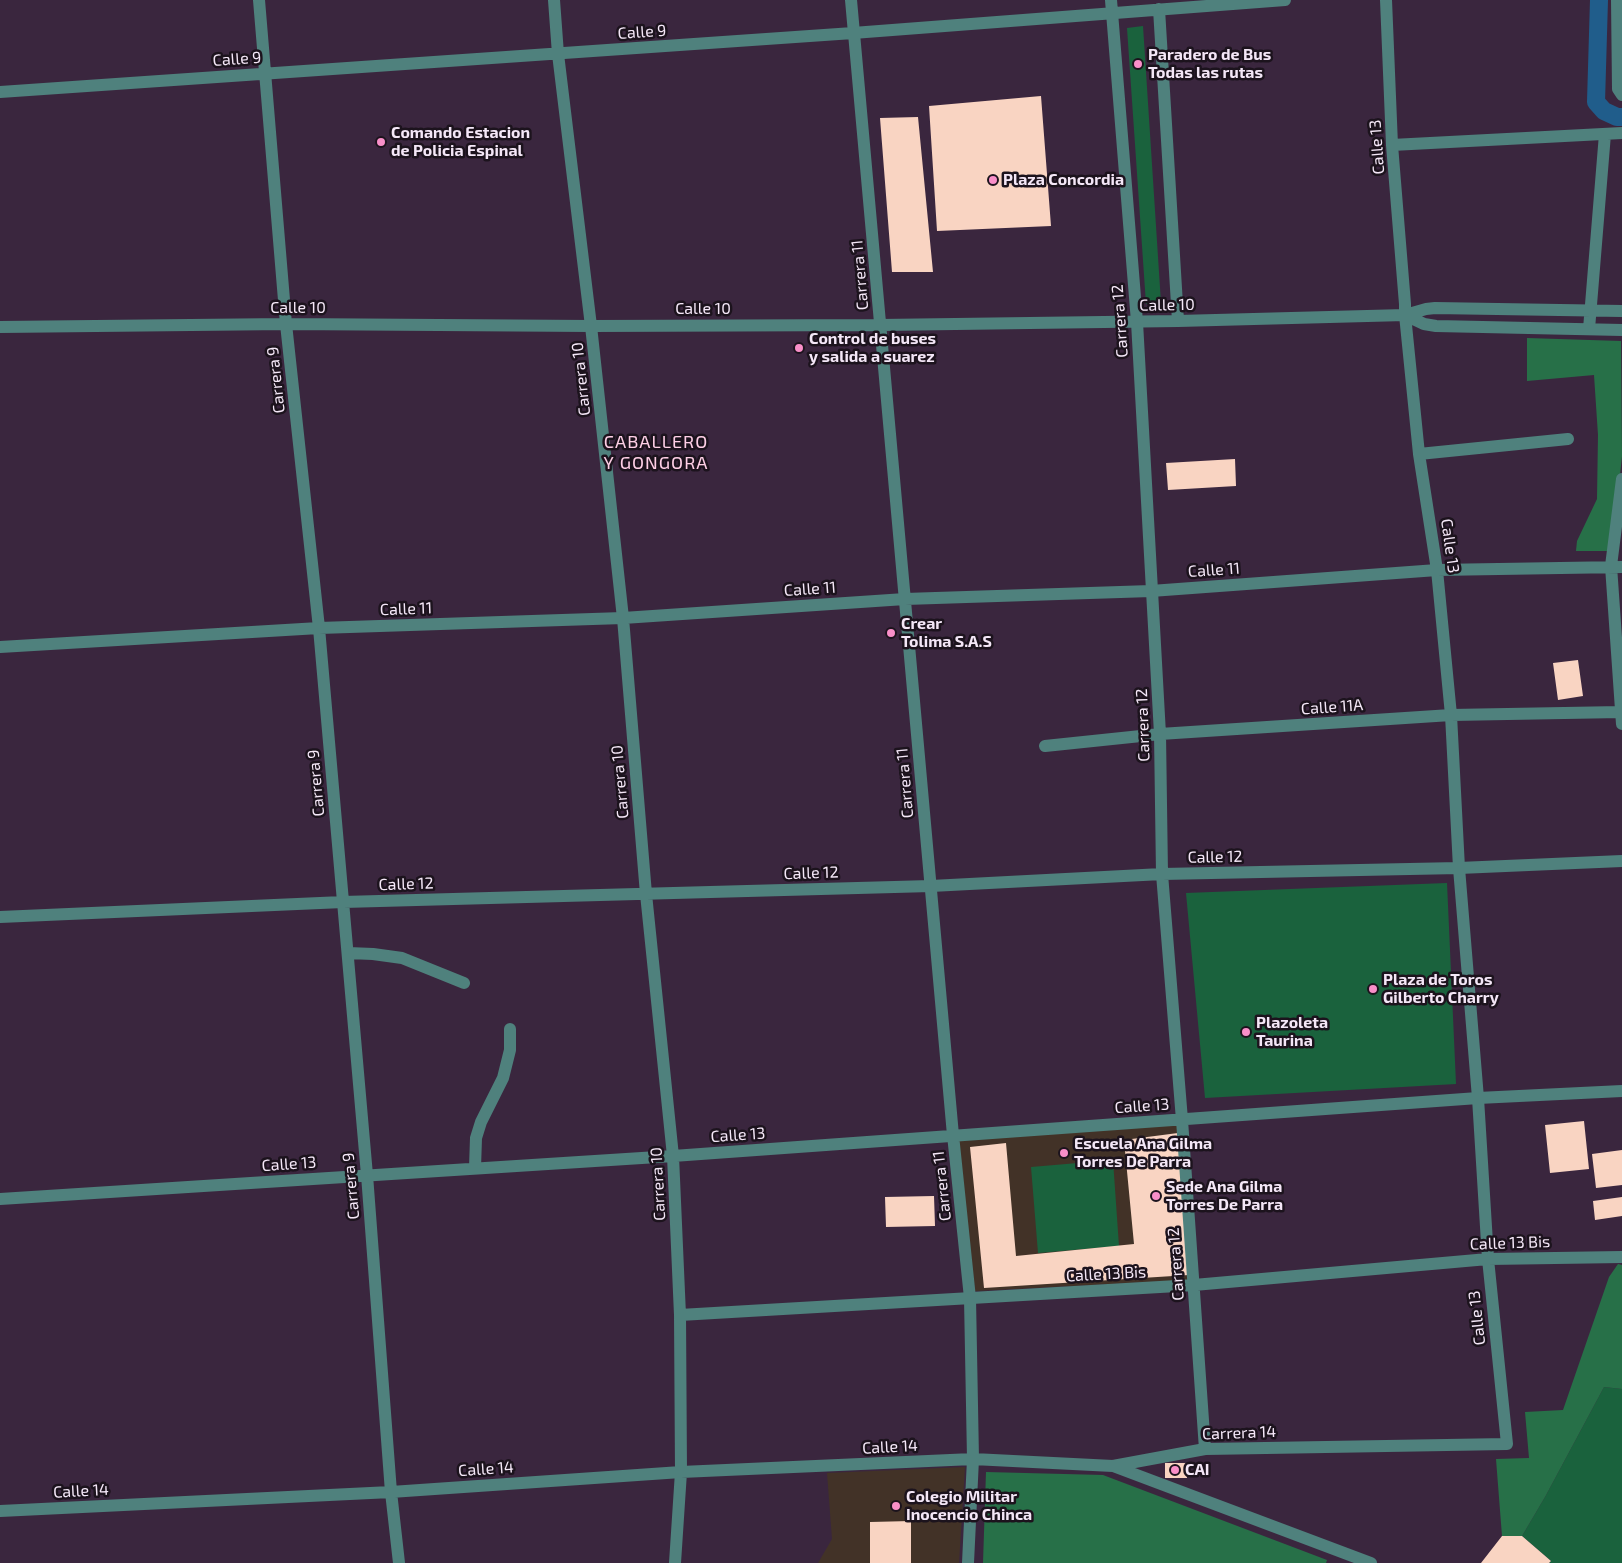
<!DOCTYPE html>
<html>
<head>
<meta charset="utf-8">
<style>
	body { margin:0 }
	canvas { display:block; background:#3a263e }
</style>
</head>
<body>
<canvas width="1622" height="1563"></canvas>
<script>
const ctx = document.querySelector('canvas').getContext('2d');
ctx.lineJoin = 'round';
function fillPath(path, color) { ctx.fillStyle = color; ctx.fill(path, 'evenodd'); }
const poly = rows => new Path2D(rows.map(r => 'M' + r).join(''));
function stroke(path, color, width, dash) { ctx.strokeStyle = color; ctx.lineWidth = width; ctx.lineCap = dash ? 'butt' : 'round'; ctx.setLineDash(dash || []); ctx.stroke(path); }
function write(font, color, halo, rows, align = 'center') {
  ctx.font = font + ' "Exo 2",sans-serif'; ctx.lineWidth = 5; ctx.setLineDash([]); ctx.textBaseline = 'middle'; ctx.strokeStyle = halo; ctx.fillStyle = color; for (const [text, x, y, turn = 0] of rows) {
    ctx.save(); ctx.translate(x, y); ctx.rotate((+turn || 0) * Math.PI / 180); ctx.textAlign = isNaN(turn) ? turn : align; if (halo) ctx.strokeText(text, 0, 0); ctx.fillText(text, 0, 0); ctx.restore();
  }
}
fillPath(poly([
	[1178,1125,1189,1280,975,1291,958,1140],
	[965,1467,959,1563,818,1563,832,1539,827,1473]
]), '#423227');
fillPath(poly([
	[1143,26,1161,303,1146,304,1127,28],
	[1447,883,1456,1084,1205,1098,1186,893],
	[1113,1160,1119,1246,1038,1253,1031,1167],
	[1604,1387,1622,1389,1622,1563,1549,1563,1551,1561,1522,1536,1545,1497]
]), '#1a623d');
fillPath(poly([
	[1527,338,1621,341,1622,456,1612,551,1576,551,1577,541,1597,499,1598,435,1594,375,1527,381],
	[1618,1264,1622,1265,1622,1389,1604,1387,1545,1497,1522,1536,1502,1536,1496,1459,1529,1458,1525,1412,1563,1410,1609,1277],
	[986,1472,1103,1475,1327,1560,1326,1563,983,1563]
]), '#277048');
stroke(poly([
	[1599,0,1596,102,1604,111,1617,117,1622,117]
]), '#205d8b', 18);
fillPath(poly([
	[1041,96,1051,226,937,231,929,106],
	[918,117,933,272,892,272,880,118],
	[1235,459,1236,486,1168,490,1166,463],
	[1578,660,1583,696,1558,700,1553,663],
	[1584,1121,1589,1169,1550,1173,1545,1125],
	[1178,1133,1189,1275,984,1288,970,1147,1006,1143,1016,1256,1134,1244,1124,1140],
	[1622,1150,1622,1185,1596,1188,1592,1154],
	[934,1196,935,1226,886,1227,885,1197],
	[1622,1197,1622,1216,1595,1220,1593,1201],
	[1165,1463,1186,1463,1187,1478,1165,1478],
	[911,1521,911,1563,870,1563,870,1522],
	[1502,1536,1522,1536,1551,1561,1549,1563,1481,1563]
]), '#f9d4c2');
stroke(poly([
	[259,0,286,324,319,628,367,1175,391,1492,399,1563],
	[554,0,558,54,591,326,623,618,646,894,673,1156,680,1315,681,1472,675,1563],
	[851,0,953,1135,970,1298,973,1459,968,1563],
	[1111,0,1137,322,1160,734,1162,874,1182,1120,1205,1449],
	[1617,0,1618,89,1622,95],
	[1159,9,1178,321],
	[0,92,853,33,1285,0],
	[1392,145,1622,133],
	[1405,315,1424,324,1436,326,1622,330],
	[0,327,286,324,591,326,881,325,1178,321,1405,315,1426,309,1435,308,1622,311],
	[1589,329,1605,134],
	[1419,454,1568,439],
	[1622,479,1611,566,1622,724],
	[0,647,319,628,623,618,905,599,1151,591,1437,570,1622,567],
	[1045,746,1160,734,1451,715,1621,712],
	[0,917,343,902,931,886,1162,874,1459,868,1622,861],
	[348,953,373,954,402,958,464,983],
	[475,1168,476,1138,481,1122,503,1078,510,1050,510,1029],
	[0,1199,673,1156,1478,1098,1622,1091],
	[680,1315,1194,1285,1488,1259,1622,1257],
	[1113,1466,1371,1563],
	[0,1511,391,1492,681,1472,973,1459,1113,1466,1205,1449,1507,1444,1488,1259,1478,1098,1459,868,1451,715,1437,570,1419,454,1405,315,1405,304,1392,145,1386,0]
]), '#4f817d', 12);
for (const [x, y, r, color] of [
	[1138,64,5,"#f98fc9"],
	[381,142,5,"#f98fc9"],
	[993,180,5,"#f98fc9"],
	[799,348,5,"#f98fc9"],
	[891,633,5,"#f98fc9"],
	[1373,989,5,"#f98fc9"],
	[1246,1032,5,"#f98fc9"],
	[1064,1153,5,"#f98fc9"],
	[1156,1196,5,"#f98fc9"],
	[1175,1470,5,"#f98fc9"],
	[896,1506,5,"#f98fc9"]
]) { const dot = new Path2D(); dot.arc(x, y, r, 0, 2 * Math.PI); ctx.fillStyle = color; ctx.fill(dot); stroke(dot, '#1c131d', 2); }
write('16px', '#f4e7f7', '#1c131d', [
	["Calle 9",642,32,-4],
	["Calle 9",237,59,-4],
	["Calle 13",1377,147,-94],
	["Carrera 11",860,275,-95],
	["Calle 10",1167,305,-1],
	["Calle 10",298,308],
	["Calle 10",703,309],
	["Carrera 12",1120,321,-94],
	["Carrera 10",581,379,-96],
	["Carrera 9",276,380,-96],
	["Calle 13",1450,546,82],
	["Calle 11",1214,570,-4],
	["Calle 11",810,589,-4],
	["Calle 11",406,609,-2],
	["Calle 11A",1332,707,-4],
	["Carrera 12",1143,725,-92],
	["Carrera 10",620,782,-95],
	["Carrera 9",316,783,-95],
	["Carrera 11",905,783,-95],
	["Calle 12",1215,857,-1],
	["Calle 12",811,873,-2],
	["Calle 12",406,884,-2],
	["Calle 13",1142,1106,-4],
	["Calle 13",738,1135,-4],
	["Calle 13",289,1164,-4],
	["Carrera 10",658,1184,-93],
	["Carrera 9",351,1186,-95],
	["Carrera 11",942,1186,-96],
	["Calle 13 Bis",1510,1243,-2],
	["Carrera 12",1176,1264,-94],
	["Calle 13 Bis",1106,1274,-3],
	["Calle 13",1477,1318,-96],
	["Carrera 14",1239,1433,-2],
	["Calle 14",890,1447,-3],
	["Calle 14",486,1469,-4],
	["Calle 14",81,1491,-3]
]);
write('bold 16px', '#f4e7f7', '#1c131d', [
	["Paradero de Bus",1148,55],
	["Todas las rutas",1148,73],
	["Comando Estacion",391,133],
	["de Policia Espinal",391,151],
	["Plaza Concordia",1003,180],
	["Control de buses",809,339],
	["y salida a suarez",809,357],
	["Crear",901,624],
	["Tolima S.A.S",901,642],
	["Plaza de Toros",1383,980],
	["Gilberto Charry",1383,998],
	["Plazoleta",1256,1023],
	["Taurina",1256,1041],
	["Escuela Ana Gilma",1074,1144],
	["Torres De Parra",1074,1162],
	["Sede Ana Gilma",1166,1187],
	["Torres De Parra",1166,1205],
	["CAI",1185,1470],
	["Colegio Militar",906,1497],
	["Inocencio Chinca",906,1515]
], 'left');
ctx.letterSpacing = '1px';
write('18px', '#fecfe6', '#1c131d', [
	["CABALLERO",656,442],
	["Y GONGORA",656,463]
]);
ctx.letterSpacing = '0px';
</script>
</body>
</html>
